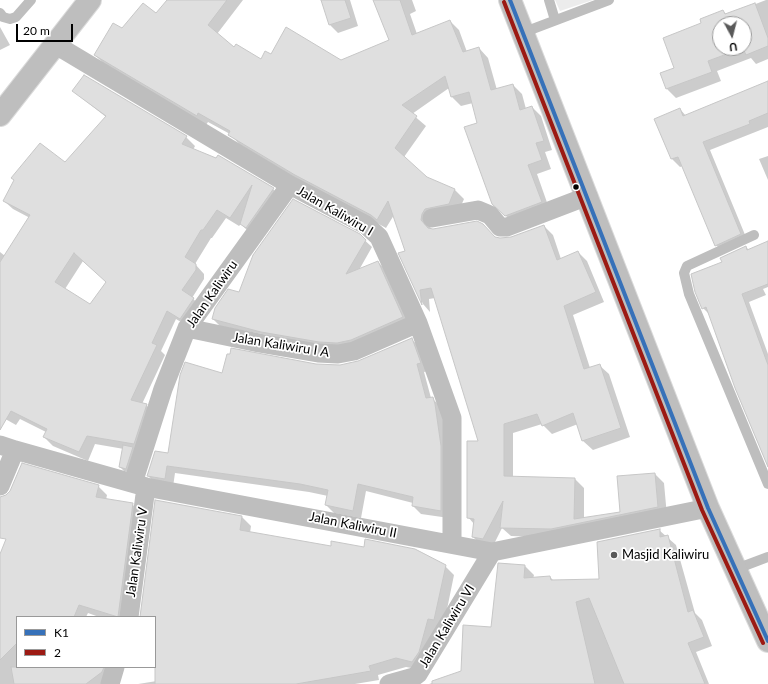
<!DOCTYPE html>
<html>
<head>
<meta charset="utf-8">
<style>
	body { margin:0 }
	#map { position:relative; width:768px; height:684px; overflow:hidden; background:#fff; font-family:Lato,sans-serif }
	canvas { display:block }
	.legend { position:absolute; left:16px; top:616px; width:140px; height:52px; box-sizing:border-box; background:#fff; border:1px solid #999; margin:0; padding:5px 7px; list-style:none; font-size:12px; color:#000 }
	.legend li { display:flex; align-items:center; gap:8px; height:20px }
	.legend b { width:20px; border:1px solid #999 }
	.north { position:absolute; left:712px; top:16px; width:40px; height:40px; box-sizing:border-box; background:#fff; border:1px solid #999; border-radius:50%; rotate:173deg; font-size:11px; font-weight:700; line-height:16px; text-align:center; color:#000 }
	.north::after { content:''; display:block; margin:auto; width:14px; height:18px; background:#595959; clip-path:polygon(50% 0,100% 100%,50% 72%,0 100%) }
	.scale { position:absolute; left:16px; top:24px; width:57px; height:18px; box-sizing:border-box; border:2px solid #000; border-top:0; padding-left:5px; font-size:12px; line-height:14px; white-space:nowrap; color:#000; -webkit-text-stroke:3px #fff; paint-order:stroke }
</style>
</head>
<body>
<div id="map">
<canvas width="768" height="684"></canvas>
<ul class="legend">
<li><b style="height:5px;background:#3671b9"></b>K1</li>
<li><b style="height:5px;background:#9c1a13"></b>2</li>
</ul>
<div class="north">U</div>
<div class="scale">20 m</div>
</div>
<script>
const ctx = document.querySelector('canvas').getContext('2d');
ctx.lineJoin = 'round';
function fillPath(path, color) { ctx.fillStyle = color; ctx.fill(path, 'evenodd'); }
const poly = rows => new Path2D(rows.map(r => 'M' + r).join(''));
function stroke(path, color, width, dash) { ctx.strokeStyle = color; ctx.lineWidth = width; ctx.lineCap = dash ? 'butt' : 'round'; ctx.setLineDash(dash || []); ctx.stroke(path); }
function write(font, color, halo, rows, align = 'center') {
  ctx.font = font + ' Lato,sans-serif'; ctx.lineWidth = 3.5; ctx.setLineDash([]); ctx.textBaseline = 'middle'; ctx.strokeStyle = halo; ctx.fillStyle = color; for (const [text, x, y, turn = 0] of rows) {
    ctx.save(); ctx.translate(x, y); ctx.rotate((+turn || 0) * Math.PI / 180); ctx.textAlign = isNaN(turn) ? turn : align; if (halo) ctx.strokeText(text, 0, 0); ctx.fillText(text, 0, 0); ctx.restore();
  }
}
fillPath(poly([
	[555,0,593,0,560,11]
]), '#ececec');
fillPath(poly([
	[168,0,243,0,217,34,235,48,261,60,271,56,341,61,390,40,375,0,412,0,416,11,410,14,417,34,450,21,459,30,467,52,479,48,488,58,497,90,513,85,522,94,526,109,532,107,541,116,552,150,545,152,551,169,537,174,550,211,515,225,503,213,473,103,461,106,452,97,449,88,412,114,426,126,404,157,426,178,455,190,464,199,458,213,434,219,430,229,507,239,544,226,553,235,561,259,578,252,587,261,604,302,573,315,590,368,599,365,609,374,630,437,593,450,583,441,578,424,552,434,542,424,513,433,513,477,575,479,584,488,584,518,621,513,619,477,655,474,664,483,667,516,560,538,511,536,502,528,492,548,482,546,473,537,474,524,468,517,479,442,435,298,429,299,430,312,423,304,400,254,406,251,394,215,386,228,306,184,239,144,230,134,208,122,206,125,104,64,95,55,122,29,156,15],
	[322,0,350,0,358,26,338,33,330,25],
	[766,0,768,0,768,59,756,64,751,58,717,71,721,81,676,98,667,89,661,74,675,68,703,24,723,11,727,15],
	[720,24,744,24,744,48,720,48],
	[0,27,10,45,0,50],
	[768,82,768,127,710,150,748,242,724,253,716,245,683,166,680,167,672,159,656,119,680,109,686,116],
	[73,91,186,137,195,146,193,150,216,160,218,156,273,189,282,198,250,233,241,224,239,226,226,218,212,238,211,238,195,264,204,274,204,279,192,298,202,307,189,327,176,319,161,351,165,355,142,404,146,405,155,414,130,472,124,471,120,467,124,449,95,444,88,461,53,446,44,437,46,432,20,419,16,425,0,416,0,252,5,256,30,218,13,209,4,201,65,164,106,117],
	[83,261,107,282,90,305,65,289],
	[768,156,768,180,759,159],
	[359,235,372,247,359,270,378,262,385,269,410,324,345,350,220,326,213,319,240,294],
	[768,242,768,287,763,289,766,295,749,302,768,354,768,467,736,387,711,316,703,308,723,263,746,247,749,250],
	[411,339,420,347,428,371,424,372,431,398,441,406,443,413,449,518,421,514,413,506,413,503,366,491,361,518,334,513,326,505,328,496,309,492,175,473,173,487,156,484,148,476,169,454,223,374,316,365,340,366,359,362],
	[23,465,98,486,107,495,106,500,132,504,141,513,128,617,99,617,88,613,86,617,17,617,17,667,111,667,111,684,0,684,0,557,9,534,0,531,0,498,8,495],
	[242,517,251,526,250,533,445,566,454,575,443,629,422,670,406,667,378,675,379,680,355,684,138,684,182,677,155,663,155,617,140,617],
	[659,530,676,545,695,613,702,620,712,646,696,652,709,684,429,684,462,672,492,629,525,566,534,575,533,579,550,577,554,581,600,580]
]), '#0003');
const building = poly([
	[167,0,227,0,208,25,234,47,236,44,261,59,265,51,271,54,286,27,341,60,389,40,373,0,400,0,412,35,450,20,463,52,479,47,491,90,513,84,520,110,532,106,544,141,536,143,542,160,528,165,542,202,505,216,492,204,464,127,477,123,469,92,451,97,445,76,402,105,417,116,395,148,427,177,455,189,449,204,425,209,422,214,421,220,428,228,433,229,477,221,483,224,495,237,500,238,511,237,544,225,557,260,578,251,596,292,564,306,584,369,600,364,621,428,582,441,573,413,542,426,537,414,504,424,504,476,575,478,574,519,620,512,617,476,655,473,658,507,551,529,500,528,503,501,483,539,472,537,474,519,467,518,467,441,478,441,431,288,420,290,422,305,398,253,405,251,388,201,377,220,371,215,295,175,228,135,230,131,198,113,197,116,94,55,113,23,122,28,143,3,156,13,167,0],
	[321,0,345,0,351,18,329,25,321,0],
	[755,3,768,38,768,46,746,55,743,48,744,24,720,24,720,48,743,48,708,61,712,72,666,89,660,73,674,68,663,38,701,23,700,19,723,10,725,14,755,3],
	[84,75,187,136,182,144,216,158,218,155,274,188,246,228,240,224,252,185,230,218,217,210,203,230,201,230,185,257,196,264,196,270,182,290,194,298,180,319,167,311,152,343,157,345,131,400,147,404,134,444,87,436,79,452,43,437,47,429,11,411,0,430,0,262,30,215,3,201,14,180,11,178,40,143,65,162,106,116,72,91,84,75],
	[74,253,106,282,90,304,55,282,74,253],
	[768,81,768,113,749,121,750,124,703,142,741,234,715,246,678,157,671,159,654,119,680,108,683,116,768,81],
	[293,199,360,234,366,240,346,274,378,261,403,317,351,340,337,343,319,342,261,332,212,319,215,308,228,289,239,292,253,255,293,199],
	[768,241,768,284,742,294,768,365,768,467,735,388,706,307,702,309,695,292,691,274,722,262,720,258,746,246,747,250,768,241],
	[412,338,421,363,417,364,426,398,433,397,435,404,441,446,441,511,412,506,413,497,358,484,353,511,325,505,328,490,300,484,167,466,165,479,147,476,155,451,168,453,180,375,185,362,222,373,227,354,230,354,231,348,316,364,340,365,358,361,412,338],
	[123,445,133,447,126,469,119,467,123,445],
	[22,463,99,485,96,497,133,503,118,617,79,605,74,617,17,617,17,643,0,660,0,554,6,539,0,538,0,497,6,495,10,491,22,463],
	[155,500,242,516,240,530,331,546,331,541,364,547,365,539,415,549,446,565,434,620,428,619,419,652,412,662,396,658,369,666,371,671,296,684,155,684,155,617,140,617,155,500],
	[660,529,660,537,668,535,688,612,693,610,704,637,688,643,705,684,624,684,589,598,576,602,595,684,432,684,432,681,461,671,463,625,491,627,498,563,525,565,524,578,550,576,551,580,599,579,597,542,660,529],
	[11,667,104,667,102,672,86,684,14,684,11,667]
]);
fillPath(building, '#dfdfdf');
stroke(building, '#c7c7c7', 1);
const highway = poly([
	[510,0,708,508,768,641],
	[0,115,90,0]
]);
stroke(highway, '#dbdbdb', 24);
stroke(poly([
	[549,0,555,20],
	[0,13,3,17,10,19,16,17,31,0],
	[522,33,609,0],
	[754,235,687,266,684,273,689,294,768,484],
	[736,569,768,557]
]), '#bebebe', 10);
stroke(poly([
	[56,45,290,185,366,225,379,237,418,323,452,418,452,544],
	[432,218,478,210,490,215,500,227,507,227,588,196],
	[187,328,259,343,318,353,338,354,354,351,418,323],
	[0,445,15,450,146,487,492,552,708,508],
	[133,483,163,389,187,328,290,185],
	[0,486,15,450],
	[129,617,146,487],
	[110,684,115,667],
	[389,684,414,677,418,674,492,552]
]), '#bebebe', 19);
stroke(highway, '#bebebe', 22);
stroke(poly([
	[510,0,708,508,768,641]
]), '#3671b9', 4);
stroke(poly([
	[504,2,702,510,763,643]
]), '#9c1a13', 4);
for (const [x, y, r, color] of [
	[576,187,3.5,"#000"],
	[614,555,4,"#595959"]
]) { const dot = new Path2D(); dot.arc(x, y, r, 0, 2 * Math.PI); ctx.fillStyle = color; ctx.fill(dot); stroke(dot, '#fff', 1.5); }
write('13px', '#000', '#fff', [
	["Jalan Kaliwiru I",335,211,30],
	["Jalan Kaliwiru",212,294,-55],
	["Jalan Kaliwiru I A",281,345,9],
	["Jalan Kaliwiru II",353,525,11],
	["Jalan Kaliwiru V",137,552,-82],
	["Jalan Kaliwiru VI",447,626,-59]
]);
write('13px', '#000', '#fff', [
	["Masjid Kaliwiru",622,555]
], 'left');
</script>
</body>
</html>
